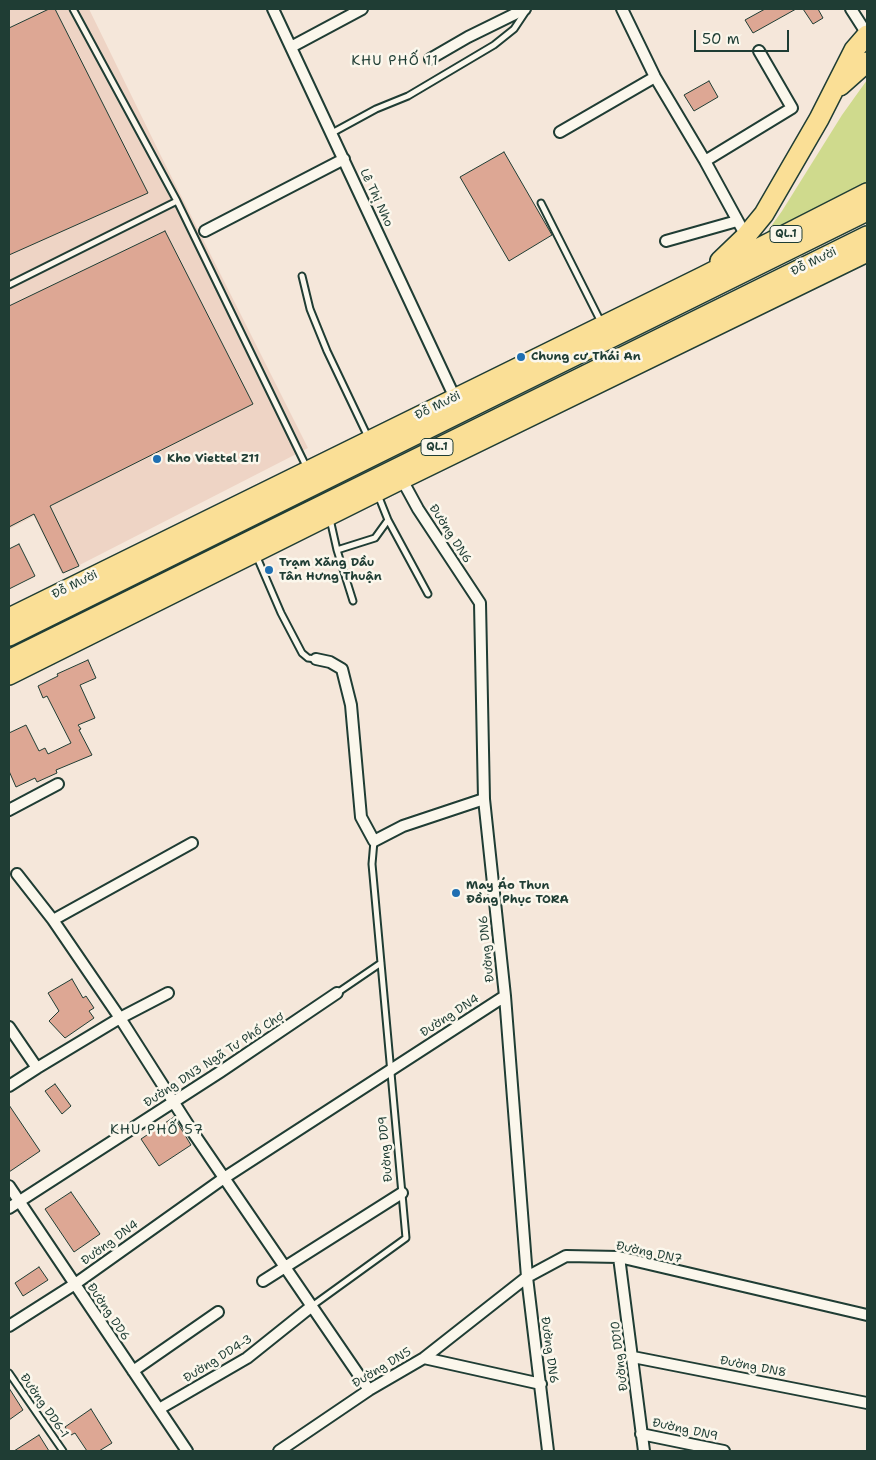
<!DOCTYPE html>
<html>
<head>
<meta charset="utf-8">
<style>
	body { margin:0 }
	#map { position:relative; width:876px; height:1460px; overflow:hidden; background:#f5e7da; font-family:"Shantell Sans",sans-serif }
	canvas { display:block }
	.frame { position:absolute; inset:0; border:10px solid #1f3d34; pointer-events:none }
	.scale { position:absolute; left:694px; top:30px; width:95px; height:22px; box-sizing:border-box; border:2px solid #1f3d34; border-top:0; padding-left:6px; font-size:15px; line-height:18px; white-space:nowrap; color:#1f3d34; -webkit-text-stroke:4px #fbf7ec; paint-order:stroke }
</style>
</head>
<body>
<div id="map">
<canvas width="876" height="1460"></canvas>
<div class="frame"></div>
<div class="scale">50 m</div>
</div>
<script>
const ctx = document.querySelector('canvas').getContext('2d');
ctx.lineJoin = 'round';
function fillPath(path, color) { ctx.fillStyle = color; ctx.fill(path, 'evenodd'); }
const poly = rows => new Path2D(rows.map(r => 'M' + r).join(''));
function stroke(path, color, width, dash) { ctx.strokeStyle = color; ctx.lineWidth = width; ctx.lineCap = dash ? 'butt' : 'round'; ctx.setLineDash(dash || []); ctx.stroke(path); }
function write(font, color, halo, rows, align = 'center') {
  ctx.font = font + ' "Shantell Sans",sans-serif'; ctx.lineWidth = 5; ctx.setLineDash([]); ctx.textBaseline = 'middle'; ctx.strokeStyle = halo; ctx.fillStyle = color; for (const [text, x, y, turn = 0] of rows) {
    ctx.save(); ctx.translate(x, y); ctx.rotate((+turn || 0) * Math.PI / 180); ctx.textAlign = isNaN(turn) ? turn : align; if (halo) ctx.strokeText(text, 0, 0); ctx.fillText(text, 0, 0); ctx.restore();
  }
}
fillPath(poly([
	[9,9,89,9,161,156,308,448,62,574,34,516,9,529]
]), '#eed4c5');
fillPath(poly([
	[867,80,867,186,762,239,782,211,842,115]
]), '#cfda8d');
const building = poly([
	[49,9,55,9,148,193,9,255,9,28,49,9],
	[765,9,796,9,753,33,745,20,765,9],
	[803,9,818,9,823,18,813,24,803,9],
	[709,81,718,97,694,111,684,95,709,81],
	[504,152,552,235,509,261,460,177,504,152],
	[165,231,253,404,50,506,79,566,63,573,34,514,9,527,9,306,165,231],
	[19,544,35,576,9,589,9,549,19,544],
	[88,660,96,678,80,685,95,718,78,725,81,729,79,730,92,755,56,770,57,773,37,782,35,778,16,787,9,771,9,733,26,725,39,751,45,748,48,754,71,743,47,696,43,698,38,686,58,676,57,674,88,660],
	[72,979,83,998,86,996,94,1008,89,1011,94,1018,65,1038,49,1021,59,1011,48,993,72,979],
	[55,1084,71,1106,62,1114,45,1091,55,1084],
	[9,1105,40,1151,9,1172,9,1105],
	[174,1117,191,1145,159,1166,141,1139,174,1117],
	[71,1192,100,1234,74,1252,45,1209,71,1192],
	[39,1267,48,1280,23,1296,15,1283,39,1267],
	[9,1388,23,1410,9,1420,9,1388],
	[91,1409,112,1443,99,1451,87,1451,75,1433,71,1435,65,1427,91,1409],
	[39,1435,49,1451,14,1451,39,1435]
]);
fillPath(building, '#dda794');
stroke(building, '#1f3d34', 1);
const lane = poly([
	[73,9,177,201,307,468],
	[332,133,376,109,408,96,494,45,514,29,526,11],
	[541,203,601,322],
	[302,276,310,309,327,351,368,437],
	[9,285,177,201],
	[378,495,388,520,428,594],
	[330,519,337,550,375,538,388,520],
	[337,550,353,601],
	[256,555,281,613,302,653,308,658,316,659],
	[337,993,381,963],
	[312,1306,406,1238,372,864,374,841],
	[9,1373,63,1451]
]);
const street = poly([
	[273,9,455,398],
	[622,9,655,77,705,161,746,236],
	[851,9,867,34],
	[291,47,362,9],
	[430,59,468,37,525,9],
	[560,132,655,77],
	[705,161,792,108,759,51],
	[205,231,344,159],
	[666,241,737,221],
	[400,476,418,509,480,603,484,799,505,996,527,1277,548,1451],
	[316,659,330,662,342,669,351,705,361,817,374,841,403,826,484,799],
	[9,810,58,784],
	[17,874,53,920,120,1018,192,1131,369,1390],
	[53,920,192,843],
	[9,1027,37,1068,9,1086],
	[37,1068,120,1018,168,993],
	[9,1186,187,1451],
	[9,1208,220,1072,337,993],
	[619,1257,644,1451],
	[263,1281,402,1193],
	[9,1326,75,1284,224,1178,505,996],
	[633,1357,867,1403],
	[424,1358,541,1384],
	[133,1371,218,1312],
	[159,1409,247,1358,312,1306],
	[641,1434,724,1451],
	[279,1451,369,1390,424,1358,527,1277,566,1256,619,1257,867,1315]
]);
const highway = poly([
	[840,86,867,62],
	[720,261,746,236,764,214,819,119,854,50,867,35],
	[9,618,704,276,867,193],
	[9,636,867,211],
	[9,660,867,236],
	[9,675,402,479,867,252]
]);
stroke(lane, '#1f3d34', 9);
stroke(street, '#1f3d34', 14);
stroke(highway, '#1f3d34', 22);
stroke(lane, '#fbf7ec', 5);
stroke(street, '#fbf7ec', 10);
stroke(highway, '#fadf96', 19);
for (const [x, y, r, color] of [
	[521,357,5,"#1f6fb2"],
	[157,459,5,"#1f6fb2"],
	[269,570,5,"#1f6fb2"],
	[456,893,5,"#1f6fb2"]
]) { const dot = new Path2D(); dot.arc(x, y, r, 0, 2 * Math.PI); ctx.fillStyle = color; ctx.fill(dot); stroke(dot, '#fbf7ec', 2); }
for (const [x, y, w] of [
	[786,234,32],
	[437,447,32]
]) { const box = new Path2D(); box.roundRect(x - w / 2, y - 8.5, w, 17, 4); ctx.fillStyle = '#fbf7ec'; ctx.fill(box); stroke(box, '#1f3d34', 1); }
write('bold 11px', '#1f3d34', null, [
	["QL.1",786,234],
	["QL.1",437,447]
]);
write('12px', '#1f3d34', '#fbf7ec', [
	["Lê Thị Nho",376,198,65],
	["Đỗ Mười",814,262,-26],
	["Đỗ Mười",438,406,-26],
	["Đường DN6",450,534,57],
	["Đỗ Mười",75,585,-26],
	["Đường DN6",487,949,-96],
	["Đường DN4",450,1016,-33],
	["Đường DN3 Ngã Tư Phố Chợ",214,1060,-33],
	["Đường DD9",386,1149,-95],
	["Đường DN4",110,1243,-36],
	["Đường DN7",649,1253,12],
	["Đường DD6",108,1312,56],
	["Đường DN6",549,1350,82],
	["Đường DD10",620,1356,-97],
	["Đường DD4-3",218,1359,-32],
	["Đường DN8",753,1367,11],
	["Đường DN5",382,1368,-31],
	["Đường DD6-1",44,1406,55],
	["Đường DN9",685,1430,12]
]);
write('bold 12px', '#1f3d34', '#fbf7ec', [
	["Chung cư Thái An",531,357],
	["Kho Viettel Z11",167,459],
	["Trạm Xăng Dầu",279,563],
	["Tân Hưng Thuận",279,577],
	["May Áo Thun",466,886],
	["Đồng Phục TORA",466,900]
], 'left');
ctx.letterSpacing = '1px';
write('14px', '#1f3d34', '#fbf7ec', [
	["KHU PHỐ 11",395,61],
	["KHU PHỐ 57",157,1130]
]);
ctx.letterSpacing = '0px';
</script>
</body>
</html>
